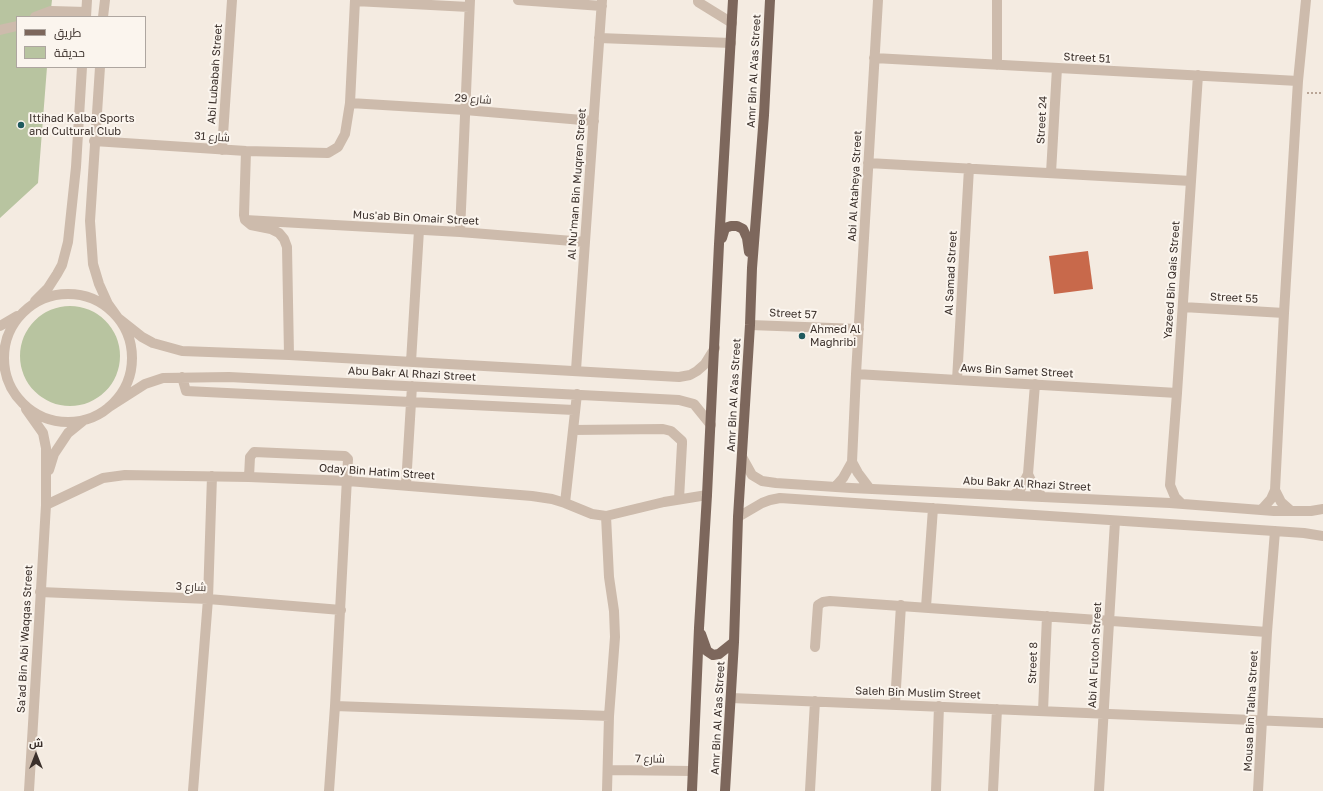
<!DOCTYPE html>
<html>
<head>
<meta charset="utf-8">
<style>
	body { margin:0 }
	#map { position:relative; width:1323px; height:791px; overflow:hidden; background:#f4ebe1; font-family:"Golos Text",Cairo,sans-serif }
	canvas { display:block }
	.legend { position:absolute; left:16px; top:16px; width:130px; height:52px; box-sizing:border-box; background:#fbf5ee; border:1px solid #aea6a0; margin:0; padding:5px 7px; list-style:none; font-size:12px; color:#3b302b }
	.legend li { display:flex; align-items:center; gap:8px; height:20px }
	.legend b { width:20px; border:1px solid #aea6a0 }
	.north { position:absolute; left:16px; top:735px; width:40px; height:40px; -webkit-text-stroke:3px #fbf5ee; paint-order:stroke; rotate:0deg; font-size:11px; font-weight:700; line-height:16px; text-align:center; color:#3b302b }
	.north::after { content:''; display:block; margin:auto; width:14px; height:18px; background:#3b302b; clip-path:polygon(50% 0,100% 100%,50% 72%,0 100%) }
</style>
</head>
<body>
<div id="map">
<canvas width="1323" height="791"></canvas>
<ul class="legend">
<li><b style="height:5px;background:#7d675c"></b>طريق</li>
<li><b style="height:11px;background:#b8c4a0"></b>حديقة</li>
</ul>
<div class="north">ش</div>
</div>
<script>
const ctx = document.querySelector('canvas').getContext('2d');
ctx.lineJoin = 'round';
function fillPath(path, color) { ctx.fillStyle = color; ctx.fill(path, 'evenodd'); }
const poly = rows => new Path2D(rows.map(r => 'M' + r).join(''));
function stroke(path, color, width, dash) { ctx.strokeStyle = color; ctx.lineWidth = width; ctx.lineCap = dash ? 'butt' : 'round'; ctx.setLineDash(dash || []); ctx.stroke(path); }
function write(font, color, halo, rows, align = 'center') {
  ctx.font = font + ' "Golos Text",Cairo,sans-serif'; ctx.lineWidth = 4; ctx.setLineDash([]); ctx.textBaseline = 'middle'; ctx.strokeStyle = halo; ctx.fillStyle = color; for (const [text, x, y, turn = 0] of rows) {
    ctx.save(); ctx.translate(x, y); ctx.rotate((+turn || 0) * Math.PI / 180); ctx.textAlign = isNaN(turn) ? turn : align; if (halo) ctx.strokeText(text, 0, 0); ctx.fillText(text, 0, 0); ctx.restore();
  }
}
fillPath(poly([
	[0,0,52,0,50,17,17,17,17,67,47,67,38,183,0,218],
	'20 356a50 50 0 1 1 100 0a50 50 0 1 1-100 0Z'
]), '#b8c4a0');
fillPath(poly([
	[1088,251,1093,289,1054,294,1049,256]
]), '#c8694b');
stroke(poly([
	[1307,93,1323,93]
]), '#b9a596', 2, [2, 2]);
stroke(poly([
	[518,0,602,6],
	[698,0,698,2,732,23],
	[355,1,469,7],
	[35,17,51,11,86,12],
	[86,17,87,0],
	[103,17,105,0],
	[0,30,17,26],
	[599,38,731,43],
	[874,58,1298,81],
	[997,65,997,0],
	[100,67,90,221,93,264,99,284,108,304,118,318,142,337,153,343,182,351,289,355,679,377,690,375,697,371,705,364,715,348],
	[350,103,465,110,594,121],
	[94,141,246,151,328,153,338,147,345,134,350,103,355,0],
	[222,150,232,0],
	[246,151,244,215,245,220,251,225,271,229,279,233,284,239,287,247,289,355],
	[868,163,1191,181],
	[1051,173,1057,68],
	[245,220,460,232,585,242],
	[460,232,470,0],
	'4 358a64 64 0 1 1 128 0a64 64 0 1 1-128 0Z',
	[35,301,48,288,57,274,62,265,68,242,76,167,82,67],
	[1183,307,1284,313],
	[750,325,859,329],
	[0,326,17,316],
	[411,362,419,230],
	[576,370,602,0],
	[856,374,1177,393],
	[182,377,186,391,574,410],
	[957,380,969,168],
	[1035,384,1028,474,1035,489,1042,496],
	[109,407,145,384,163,378,229,377,679,400,694,404,711,425],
	[26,409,43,433,46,448,46,505,29,791],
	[573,430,663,429,671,431,682,441,682,444,679,499],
	[742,457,752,475,762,481,776,483,851,488,1170,503,1274,511,1311,511,1323,509],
	[852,462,858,473,870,489],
	[49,470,54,454,68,433,84,420],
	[249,477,250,457,254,452,345,456,348,459,335,706,329,791],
	[406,485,412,386],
	[835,487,843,478,852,462,856,374,878,0],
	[1275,490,1281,502,1290,510],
	[1014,495,1021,488,1028,474],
	[565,503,577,394],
	[1181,503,1175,497,1170,485,1177,393,1198,75],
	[46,505,103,478,125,475,249,477,348,481,532,496,552,499,565,503,592,514,606,516,664,502,707,495],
	[1262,509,1271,499,1275,490,1284,313,1298,81,1306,0],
	[606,516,609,577,614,611,615,637,609,716,607,791],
	[738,517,762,503,770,500,780,498,1304,533,1323,536],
	[40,592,208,599,341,610],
	[926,607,933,508],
	[815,647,818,605,823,602,830,601,1267,632],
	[731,698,1323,723],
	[895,704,901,605],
	[335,706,609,716],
	[1043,711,1047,616],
	[608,770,693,771],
	[193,791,208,599,212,476],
	[810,791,815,701],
	[936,791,939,706],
	[993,791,997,709],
	[1099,791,1115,521],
	[1258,791,1267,632,1275,531]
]), '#cdbbac', 10);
stroke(poly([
	[722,238,725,228,731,226,737,226,743,229,747,238,749,252],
	[701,634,707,651,713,655,719,654,734,642],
	[692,791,699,628,707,495,719,244,733,0],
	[725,791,734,642,738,517,750,325,752,268,764,115,770,0]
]), '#7d675c', 10);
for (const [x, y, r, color] of [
	[21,125,4,"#1f5a5e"],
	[802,336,4,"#1f5a5e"]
]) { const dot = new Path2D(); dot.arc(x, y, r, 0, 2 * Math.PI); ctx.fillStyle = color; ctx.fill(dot); stroke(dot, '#fbf5ee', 1.5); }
write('11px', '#3b302b', '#fbf5ee', [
	["Street 51",1087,58,3],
	["Amr Bin Al A'as Street",754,71,-87],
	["Abi Lubabah Street",215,74,-86],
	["شارع 29",473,99,4],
	["Street 24",1042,120,-87],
	["شارع 31",212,137,4],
	["Al Nu'man Bin Muqren Street",577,184,-86],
	["Abi Al Ataheya Street",855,186,-87],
	["Mus'ab Bin Omair Street",416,218,3],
	["Al Samad Street",951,273,-87],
	["Yazeed Bin Qais Street",1172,280,-86],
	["Street 55",1234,298,3],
	["Street 57",793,314,3],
	["Aws Bin Samet Street",1017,371,3],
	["Abu Bakr Al Rhazi Street",412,374,3],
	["Amr Bin Al A'as Street",734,395,-87],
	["Oday Bin Hatim Street",377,472,4],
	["Abu Bakr Al Rhazi Street",1027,484,3],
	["شارع 3",191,587,3],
	["Sa'ad Bin Abi Waqqas Street",25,639,-87],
	["Abi Al Futooh Street",1095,655,-87],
	["Street 8",1033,663,-88],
	["Saleh Bin Muslim Street",918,693,2],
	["Mousa Bin Talha Street",1251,711,-87],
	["Amr Bin Al A'as Street",718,718,-87],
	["شارع 7",650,759,1]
]);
write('11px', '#3b302b', '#fbf5ee', [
	["Ittihad Kalba Sports",29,119],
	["and Cultural Club",29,132],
	["Ahmed Al",810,330],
	["Maghribi",810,343]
], 'left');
</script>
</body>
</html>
